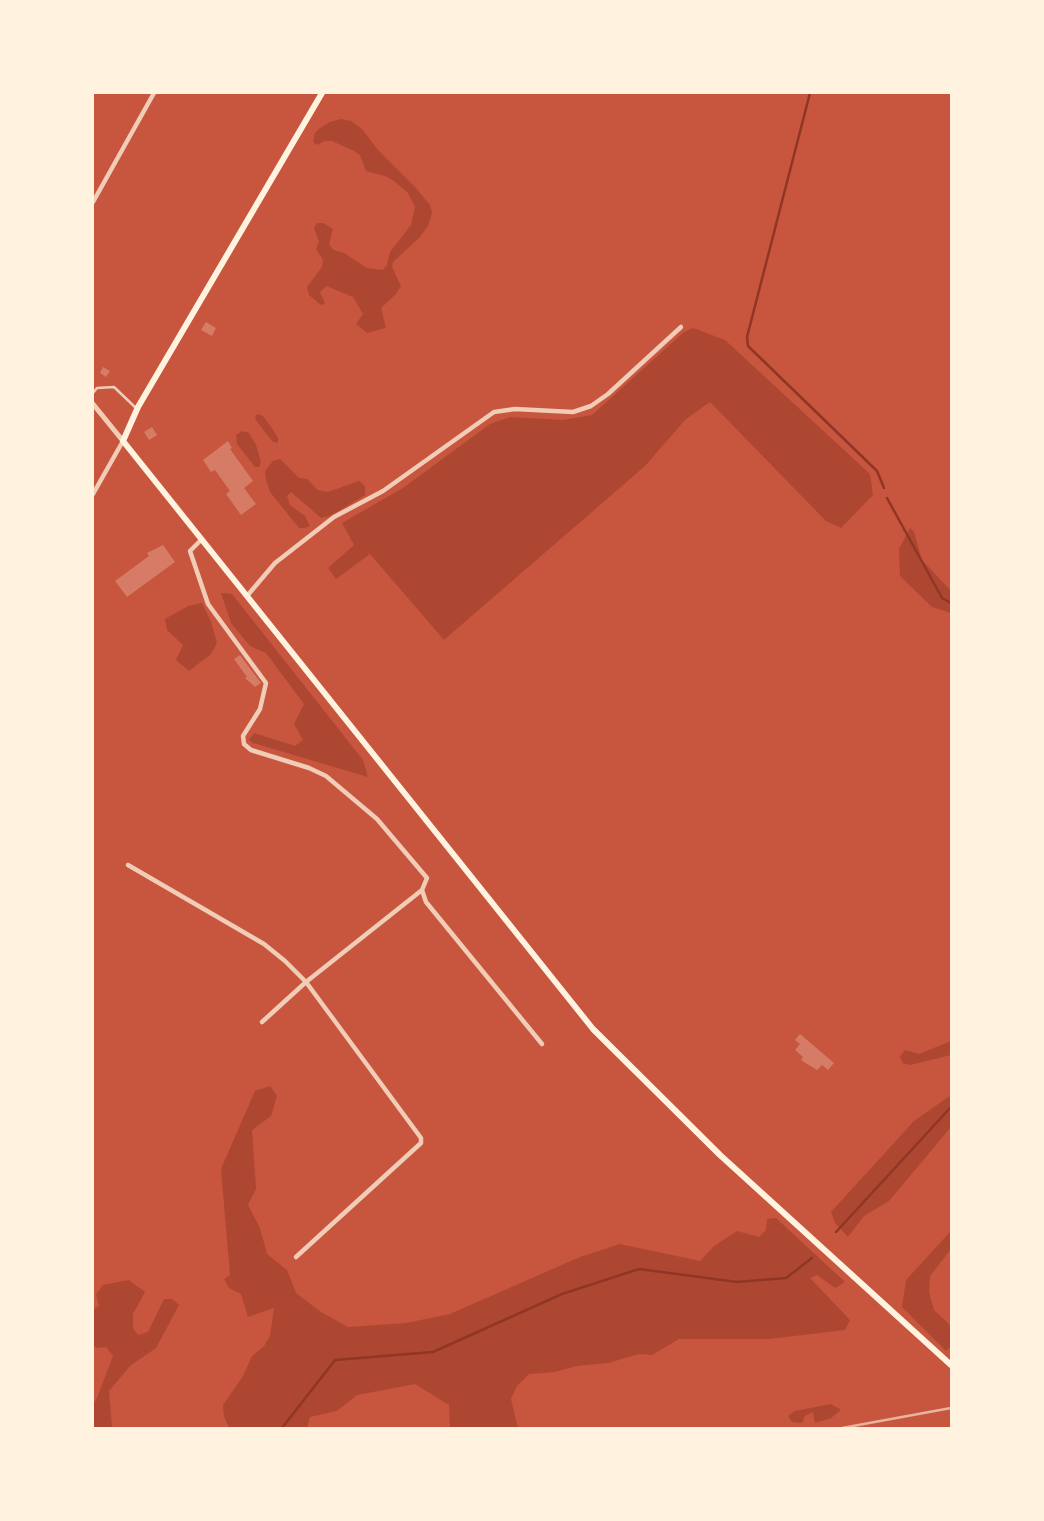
<!DOCTYPE html>
<html>
<head>
<meta charset="utf-8">
<style>
	body { margin:0 }
	#map { position:relative; width:1044px; height:1521px; overflow:hidden; background:#c8553d; font-family:"Source Sans 3",sans-serif }
	canvas { display:block }
	.frame { position:absolute; inset:0; border:94px solid #fff3e0; pointer-events:none }
</style>
</head>
<body>
<div id="map">
<canvas width="1044" height="1521"></canvas>
<div class="frame"></div>
</div>
<script>
const ctx = document.querySelector('canvas').getContext('2d');
ctx.lineJoin = 'round';
function fillPath(path, color) { ctx.fillStyle = color; ctx.fill(path, 'evenodd'); }
const poly = rows => new Path2D(rows.map(r => 'M' + r).join(''));
function stroke(path, color, width, dash) { ctx.strokeStyle = color; ctx.lineWidth = width; ctx.lineCap = dash ? 'butt' : 'round'; ctx.setLineDash(dash || []); ctx.stroke(path); }
fillPath(poly([
	[341,119,351,121,362,129,378,150,415,187,430,205,432,213,428,226,420,237,393,262,392,267,401,286,396,294,381,308,386,328,367,333,356,324,363,314,353,297,326,286,320,292,325,303,321,305,309,295,307,287,322,267,323,260,316,249,319,242,314,228,317,223,323,223,333,229,329,245,334,250,344,253,367,268,383,270,387,265,390,252,411,225,415,207,408,193,394,181,385,176,366,171,360,155,354,151,332,141,325,141,317,145,313,142,315,133,320,128,330,122],
	[693,328,725,340,870,474,873,495,841,528,826,521,710,402,685,420,645,466,444,640,370,554,336,579,328,568,354,545,342,523,403,488,490,424,510,417,563,420,592,415,684,332],
	[257,414,263,416,271,427,278,438,278,443,273,442,258,423,255,418],
	[242,431,249,433,256,445,261,462,259,467,255,467,237,444,236,435],
	[280,459,299,478,307,479,318,490,328,492,359,481,365,486,365,495,330,516,321,518,291,492,287,496,290,505,305,516,310,526,305,528,299,528,270,492,266,480,265,471,273,461],
	[910,528,914,532,922,560,951,591,951,613,932,607,900,576,899,549],
	[221,593,232,594,363,760,368,777,253,743,249,740,254,733,295,746,303,740,294,724,304,704,266,653,250,646,231,623],
	[202,603,211,622,217,643,211,654,189,671,176,660,183,645,167,630,165,619,188,606],
	[951,1041,951,1055,910,1065,903,1063,900,1057,905,1050,919,1054],
	[270,1086,277,1096,271,1116,252,1130,256,1189,248,1205,260,1228,267,1254,287,1270,296,1293,321,1312,348,1327,406,1323,450,1314,580,1257,620,1244,700,1261,714,1246,737,1231,759,1237,766,1230,767,1219,776,1218,845,1282,835,1288,817,1275,810,1278,850,1320,845,1330,769,1339,679,1339,652,1355,639,1354,608,1363,577,1366,555,1372,529,1374,517,1386,511,1399,518,1428,450,1428,449,1405,415,1384,357,1395,337,1411,310,1417,307,1428,229,1428,224,1416,223,1405,243,1376,252,1356,264,1346,270,1336,274,1308,248,1317,241,1294,229,1288,224,1279,230,1275,221,1169,255,1091],
	[951,1095,951,1127,889,1201,864,1216,848,1237,835,1223,831,1212,914,1121],
	[951,1231,951,1249,930,1276,929,1292,934,1310,951,1326,951,1346,946,1351,902,1307,906,1280],
	[129,1280,145,1292,133,1314,133,1328,138,1335,148,1332,164,1299,172,1299,179,1305,156,1348,130,1366,109,1391,112,1428,93,1428,93,1404,97,1398,113,1356,106,1347,97,1348,93,1345,93,1310,99,1306,96,1294,103,1285],
	[831,1404,841,1410,831,1418,815,1423,813,1412,805,1416,802,1423,792,1422,788,1416,795,1411]
]), '#ae4732');
stroke(poly([
	[810,93,747,337,748,346,877,471,884,488],
	[887,498,942,598,951,603],
	[836,1232,951,1107],
	[282,1428,335,1360,433,1352,562,1294,639,1269,737,1282,786,1278,812,1258]
]), '#8f3625', 2.5);
fillPath(poly([
	[206,322,216,328,212,336,201,330],
	[103,367,110,371,106,377,100,373],
	[152,427,157,435,149,440,144,432],
	[228,441,232,448,230,449,253,481,244,488,256,504,241,515,226,494,230,491,215,470,211,472,203,460],
	[163,545,175,562,127,597,115,581,149,556,147,553],
	[240,655,261,683,255,687,245,678,247,677,234,659],
	[800,1034,834,1063,828,1070,822,1065,817,1070,801,1060,803,1057,795,1050,800,1044,795,1040]
]), '#d67c66');
stroke(poly([
	[93,393,97,388,114,387,137,409]
]), '#f1ccb7', 2.5);
stroke(poly([
	[93,202,154,93],
	[93,494,123,441],
	[201,540,190,551,208,604,266,683,260,709,243,736,244,744,251,750,309,768,326,776,377,819,427,878,422,890,426,902,542,1044],
	[247,596,275,563,334,517,383,491,494,412,515,409,573,412,591,406,608,394,681,327],
	[128,865,264,944,285,961,306,982,421,1138,421,1143,296,1257],
	[262,1022,306,982,422,890]
]), '#f1ccb7', 4.5);
stroke(poly([
	[93,404,123,441]
]), '#f1ccb7', 5);
stroke(poly([
	[322,93,138,407,123,441,593,1029,720,1155,951,1365]
]), '#fff3e0', 6);
stroke(poly([
	[842,1428,951,1408]
]), '#e9b49f', 2.5);
</script>
</body>
</html>
